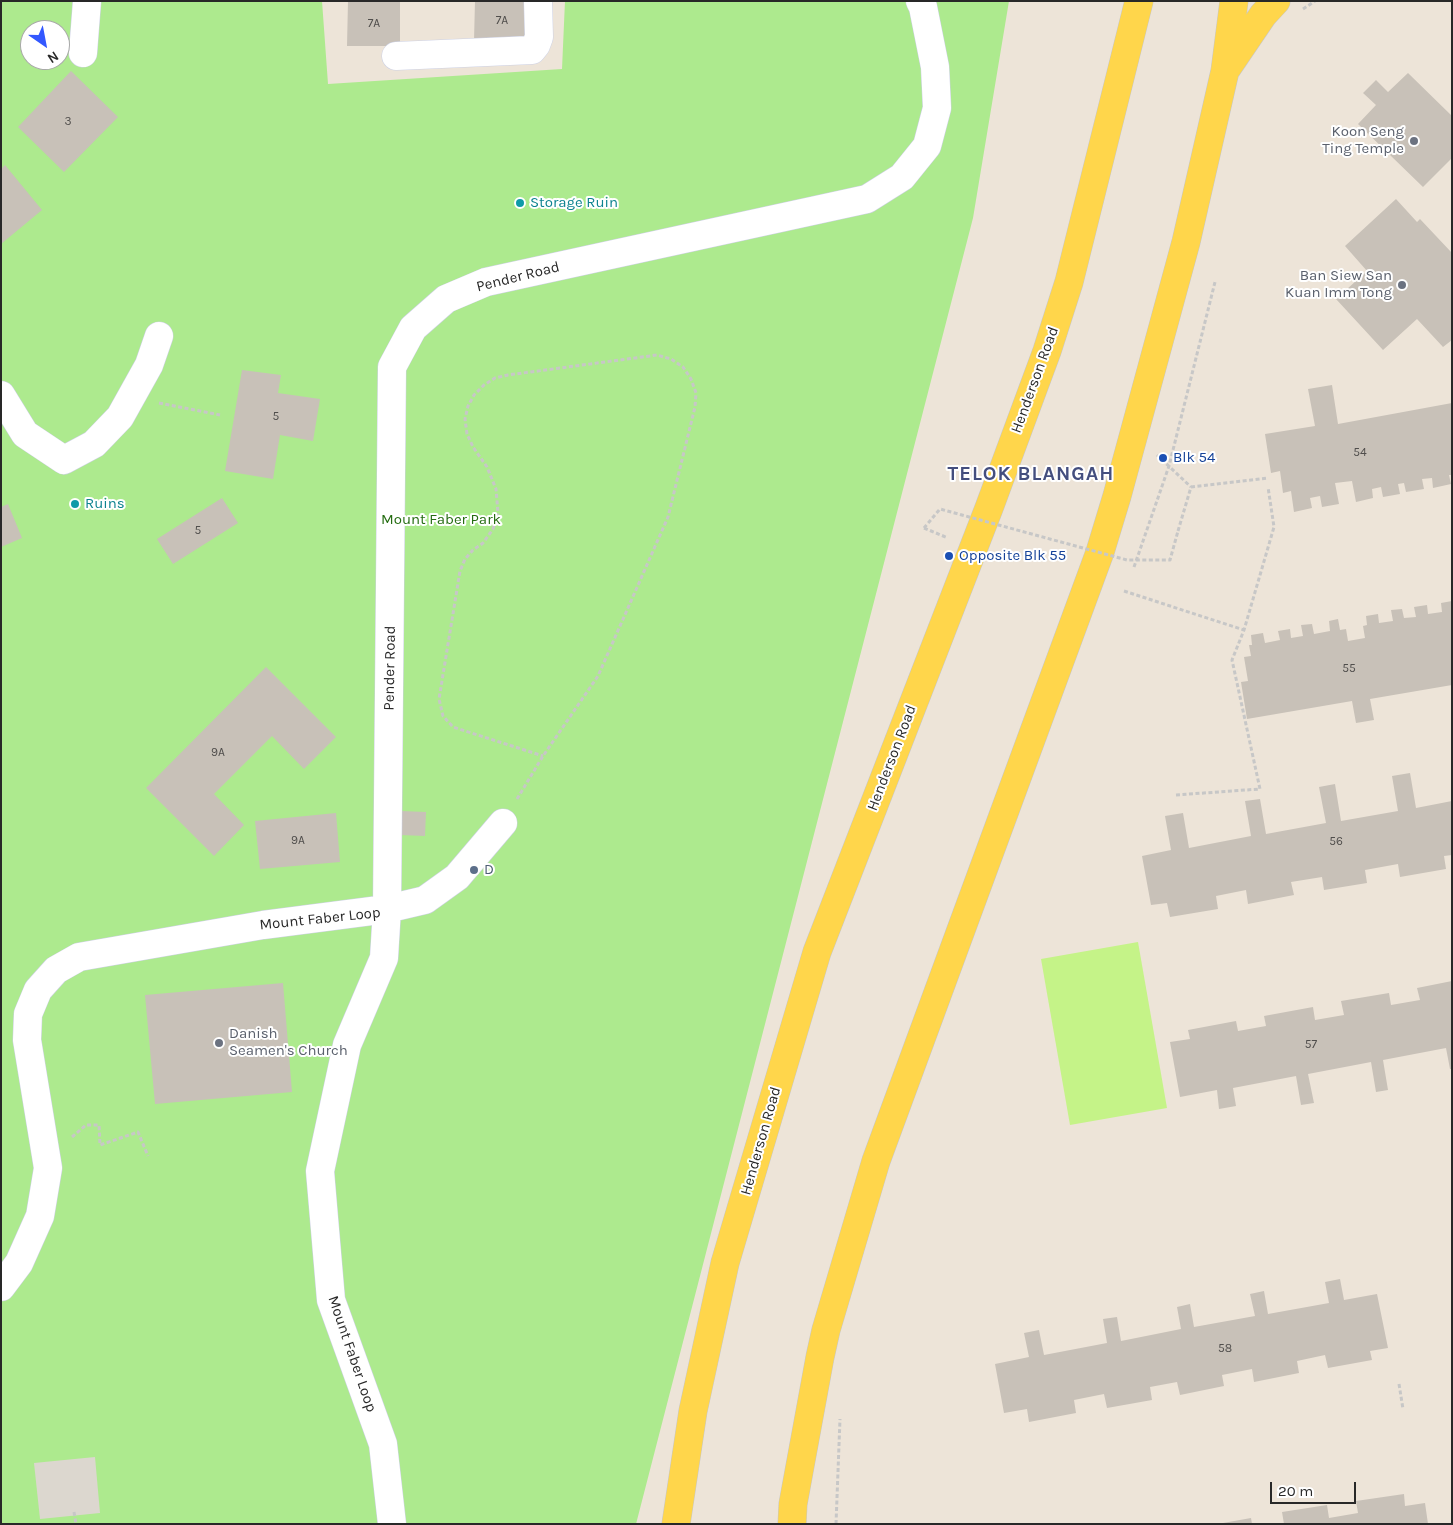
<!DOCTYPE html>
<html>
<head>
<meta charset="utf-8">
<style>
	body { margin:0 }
	#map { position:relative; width:1453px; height:1525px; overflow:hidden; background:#ede4d8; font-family:Karla,sans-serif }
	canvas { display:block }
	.frame { position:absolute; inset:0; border:2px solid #282828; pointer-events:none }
	.north { position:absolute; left:20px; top:20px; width:50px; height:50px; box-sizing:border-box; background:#fff; border:1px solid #a9a9a9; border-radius:50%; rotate:147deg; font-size:14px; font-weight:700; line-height:20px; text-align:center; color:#282828 }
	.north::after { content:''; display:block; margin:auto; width:18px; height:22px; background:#3358ff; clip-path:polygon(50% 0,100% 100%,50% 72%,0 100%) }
	.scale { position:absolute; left:1270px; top:1482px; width:86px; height:22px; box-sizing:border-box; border:2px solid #282828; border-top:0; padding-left:6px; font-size:15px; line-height:18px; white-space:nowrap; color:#282828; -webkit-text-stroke:4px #fff; paint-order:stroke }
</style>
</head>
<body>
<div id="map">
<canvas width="1453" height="1525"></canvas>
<div class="frame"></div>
<div class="north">N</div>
<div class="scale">20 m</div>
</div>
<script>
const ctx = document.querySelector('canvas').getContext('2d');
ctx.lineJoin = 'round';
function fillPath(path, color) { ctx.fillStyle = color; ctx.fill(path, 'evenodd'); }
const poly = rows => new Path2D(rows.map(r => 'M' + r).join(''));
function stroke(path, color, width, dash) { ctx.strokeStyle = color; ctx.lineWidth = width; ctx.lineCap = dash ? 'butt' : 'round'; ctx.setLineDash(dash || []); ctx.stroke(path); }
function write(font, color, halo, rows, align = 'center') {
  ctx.font = font + ' Karla,sans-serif'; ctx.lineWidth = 4; ctx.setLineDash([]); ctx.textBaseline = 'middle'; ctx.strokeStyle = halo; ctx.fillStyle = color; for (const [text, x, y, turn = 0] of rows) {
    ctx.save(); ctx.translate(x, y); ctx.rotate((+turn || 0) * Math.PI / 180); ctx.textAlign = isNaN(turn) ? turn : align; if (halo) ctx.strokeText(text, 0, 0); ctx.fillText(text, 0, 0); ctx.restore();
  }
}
fillPath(poly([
	[1,1,322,1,328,84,562,69,565,1,1009,1,973,218,636,1524,1,1524],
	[30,30,60,30,60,60,30,60]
]), '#adea8e');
fillPath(poly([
	[1138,942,1167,1108,1070,1125,1041,959]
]), '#c5f388');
fillPath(poly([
	[95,1457,100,1513,40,1519,34,1463]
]), '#dcd7cf');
fillPath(poly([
	[348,1,400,1,400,46,347,46],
	[475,1,529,1,529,41,474,41],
	[71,71,118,117,64,172,18,127],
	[1408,73,1452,116,1452,158,1423,187,1358,124,1376,105,1363,93,1376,80,1388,92],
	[5,165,42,210,1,244,1,169],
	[1396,199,1417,222,1420,219,1452,253,1452,340,1443,347,1417,319,1383,350,1336,299,1367,271,1345,246],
	[242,370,281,375,278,393,320,399,313,441,280,435,273,479,225,471],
	[1332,385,1338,424,1452,403,1452,475,1449,475,1451,484,1433,488,1432,478,1422,479,1424,489,1406,492,1404,483,1398,484,1400,494,1383,497,1381,487,1372,489,1373,498,1356,502,1352,481,1335,483,1339,504,1322,507,1320,496,1310,498,1312,508,1294,512,1291,491,1283,493,1280,471,1271,473,1265,434,1315,426,1308,389],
	[222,498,238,523,173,564,157,539],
	[8,504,22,538,1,547,1,507],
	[1452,601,1452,685,1370,699,1374,720,1356,723,1352,701,1247,719,1241,682,1248,681,1244,657,1251,656,1249,645,1252,645,1251,635,1263,633,1265,643,1280,640,1278,631,1290,629,1291,638,1303,636,1301,625,1312,624,1314,634,1330,631,1329,621,1338,619,1340,630,1346,629,1348,641,1365,638,1363,626,1367,625,1366,616,1378,614,1379,623,1393,621,1391,610,1402,609,1404,618,1416,617,1414,607,1427,605,1428,614,1442,612,1441,603],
	[266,667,336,737,304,769,272,736,214,794,244,825,214,856,146,788],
	[1410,773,1416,808,1452,801,1452,855,1444,856,1446,869,1400,877,1398,864,1365,870,1367,883,1324,890,1322,877,1291,882,1294,895,1248,904,1246,890,1216,896,1218,909,1170,917,1167,903,1151,905,1142,856,1171,850,1165,816,1183,813,1189,848,1251,836,1245,801,1260,799,1266,834,1326,823,1319,787,1335,784,1341,821,1398,811,1392,776],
	[401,811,426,812,425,836,400,835],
	[336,813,340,862,260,869,255,821],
	[1452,981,1452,1069,1450,1069,1446,1048,1383,1060,1388,1090,1376,1092,1371,1062,1308,1074,1314,1103,1301,1105,1296,1076,1233,1088,1236,1106,1219,1109,1217,1090,1180,1097,1170,1042,1190,1039,1188,1030,1236,1021,1238,1031,1266,1026,1264,1016,1313,1007,1315,1020,1344,1015,1341,1001,1389,993,1391,1005,1420,1000,1417,988],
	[283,983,292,1092,155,1104,145,995],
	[1340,1279,1344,1300,1377,1294,1388,1348,1370,1351,1372,1360,1328,1368,1325,1355,1297,1361,1299,1373,1254,1382,1252,1369,1222,1375,1224,1386,1180,1395,1177,1382,1150,1387,1152,1400,1107,1408,1104,1394,1074,1400,1076,1413,1029,1422,1027,1409,1004,1413,995,1364,1029,1357,1024,1333,1039,1330,1044,1355,1107,1343,1103,1319,1117,1317,1121,1341,1181,1329,1177,1307,1190,1304,1194,1327,1255,1316,1250,1294,1264,1291,1268,1314,1329,1303,1325,1282],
	[1404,1494,1405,1506,1425,1503,1428,1524,1284,1524,1282,1512,1327,1505,1329,1518,1358,1513,1356,1501],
	[1251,1518,1252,1524,1223,1524,1223,1523]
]), '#c8c1b8');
const minor = poly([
	[83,53,87,1],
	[396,56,532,50,536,45,539,37,538,1],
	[1,395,25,434,64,460,94,444,120,417,149,365,159,336],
	[1,1287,19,1263,40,1216,48,1168,27,1040,28,1014,38,990,56,970,79,957,263,925,387,909,425,900,457,877,503,823],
	[392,1524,383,1444,331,1300,320,1171,347,1045,384,958,387,909,392,367,413,328,446,299,486,282,867,199,902,177,927,146,937,108,935,67,923,7,920,1]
]);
const major = poly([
	[1227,68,1263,15,1276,1],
	[676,1524,693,1411,725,1263,817,952,989,508,1047,351,1069,282,1139,1],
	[792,1524,793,1504,820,1357,826,1330,876,1161,1100,552,1117,496,1186,242,1225,71,1234,1]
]);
stroke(minor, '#cdd1e4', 29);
stroke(major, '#c7c7c7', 29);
stroke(poly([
	[1303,9,1315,1],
	[159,403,220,415],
	[1157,455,1191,487],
	[1191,487,1268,478],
	[924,528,948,538],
	[1178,531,1191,487],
	[1134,567,1169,466,1215,282],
	[1124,591,1244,630],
	[1176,795,1260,789,1232,660,1244,630,1274,527,1268,487],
	[517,799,543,756,598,676,668,517,695,407,696,393,691,379,683,367,671,359,657,355,508,375,495,378,484,385,474,395,468,406,465,419,467,434,473,447,487,467,496,489,498,513,493,529,483,543,473,550,465,559,460,571,439,699,443,716,453,727,543,756],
	[72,1137,86,1125,99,1125,100,1145,138,1132,148,1156],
	[1399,1384,1403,1409],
	[74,1512,76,1524],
	[836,1524,840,1419]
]), '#c7c7c7', 3, [4, 2.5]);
stroke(minor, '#fff', 28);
stroke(major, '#ffd64b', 28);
stroke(poly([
	[924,528,940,509,1127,560,1170,560,1178,531]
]), '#c7c7c7', 3, [4, 2.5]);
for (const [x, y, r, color] of [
	[1414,141,5,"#6b7280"],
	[520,203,5,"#0f9aa8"],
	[1402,285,5,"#6b7280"],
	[1163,458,5,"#1a4fb4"],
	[75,504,5,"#0f9aa8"],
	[949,556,5,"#1a4fb4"],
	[474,870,5,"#5c6f8a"],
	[219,1043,5,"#6b7280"]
]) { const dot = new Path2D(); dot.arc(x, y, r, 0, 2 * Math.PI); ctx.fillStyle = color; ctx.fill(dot); stroke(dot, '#fff', 2); }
write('12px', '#504e4c', null, [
	["7A",502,21],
	["7A",374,24],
	["3",68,122],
	["5",276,417],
	["54",1360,453],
	["5",198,531],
	["55",1349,669],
	["9A",218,753],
	["9A",298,841],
	["56",1336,842],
	["57",1311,1045],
	["58",1225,1349]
]);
write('15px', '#5b616d', '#fff', [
	["Koon Seng",1404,132],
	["Ting Temple",1404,149],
	["Ban Siew San",1392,276],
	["Kuan Imm Tong",1392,293],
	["Danish",229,1034,"left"],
	["Seamen's Church",229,1051,"left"]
], 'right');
write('15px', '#0d838f', '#fff', [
	["Storage Ruin",530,203],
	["Ruins",85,504]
], 'left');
write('15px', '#282828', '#fff', [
	["Pender Road",518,277,-14],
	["Henderson Road",1035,380,-70],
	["Pender Road",390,668,-89],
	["Henderson Road",892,758,-69],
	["Mount Faber Loop",320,919,-6],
	["Henderson Road",761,1141,-74],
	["Mount Faber Loop",352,1354,71]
]);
write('15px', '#164399', '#fff', [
	["Blk 54",1173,458],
	["Opposite Blk 55",959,556]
], 'left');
write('15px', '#246c11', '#fff', [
	["Mount Faber Park",441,520]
]);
write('15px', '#4e5e75', '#fff', [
	["D",484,870]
], 'left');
ctx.letterSpacing = '1px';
write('bold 20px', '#444e7e', '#fff', [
	["TELOK BLANGAH",1031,474]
]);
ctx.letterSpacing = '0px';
</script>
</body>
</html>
